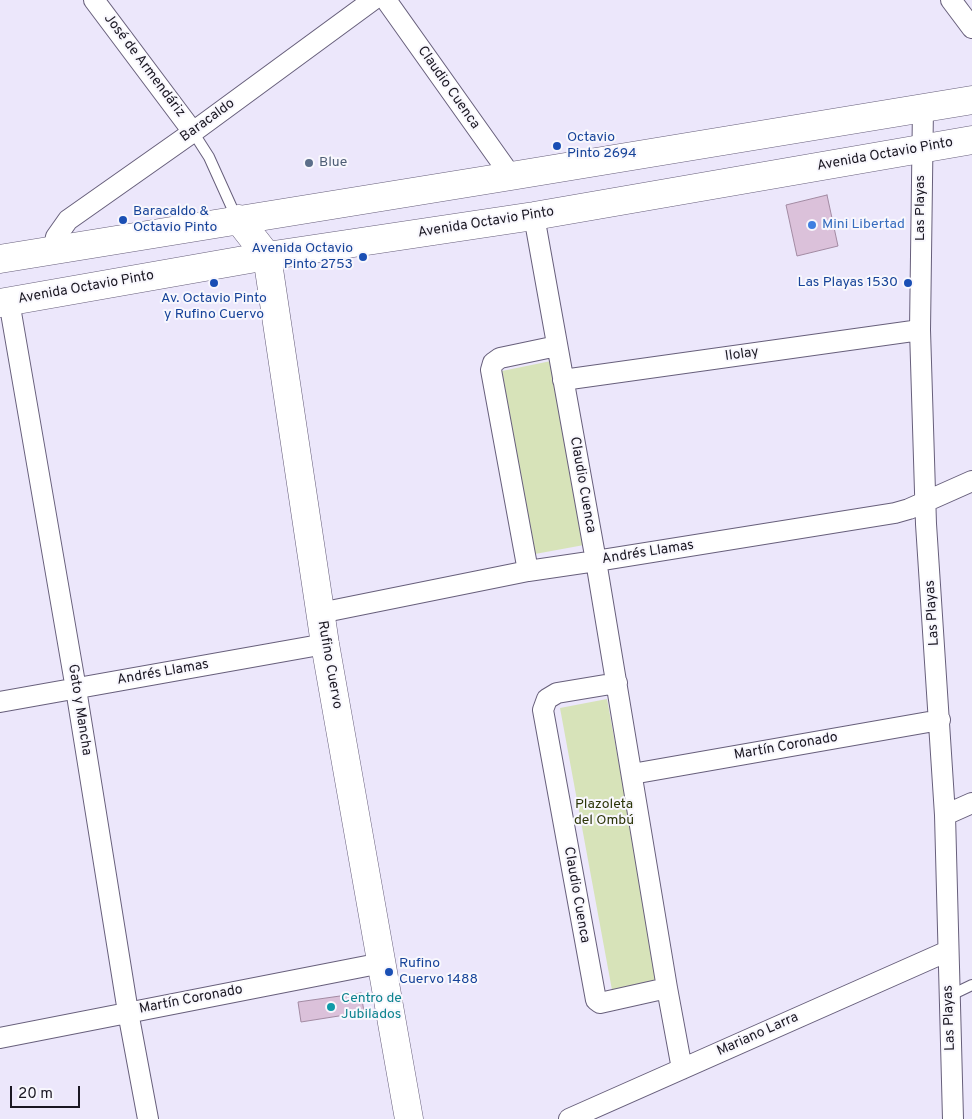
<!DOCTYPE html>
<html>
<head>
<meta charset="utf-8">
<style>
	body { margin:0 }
	#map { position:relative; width:972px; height:1119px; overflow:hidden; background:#ece7fb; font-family:Overpass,sans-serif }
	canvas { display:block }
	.scale { position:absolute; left:10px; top:1086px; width:70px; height:22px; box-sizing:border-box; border:2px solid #1a1722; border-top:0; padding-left:6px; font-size:15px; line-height:18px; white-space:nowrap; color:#1a1722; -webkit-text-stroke:4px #f8f7fd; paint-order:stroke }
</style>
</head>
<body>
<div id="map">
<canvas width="972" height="1119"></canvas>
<div class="scale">20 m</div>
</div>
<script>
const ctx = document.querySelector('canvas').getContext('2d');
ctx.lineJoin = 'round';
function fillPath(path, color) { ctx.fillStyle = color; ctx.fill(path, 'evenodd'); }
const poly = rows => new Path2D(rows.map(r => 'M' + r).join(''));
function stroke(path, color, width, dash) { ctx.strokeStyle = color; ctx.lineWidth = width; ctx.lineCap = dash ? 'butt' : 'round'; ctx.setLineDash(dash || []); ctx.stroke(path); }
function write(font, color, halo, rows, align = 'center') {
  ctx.font = font + ' Overpass,sans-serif'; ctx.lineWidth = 4; ctx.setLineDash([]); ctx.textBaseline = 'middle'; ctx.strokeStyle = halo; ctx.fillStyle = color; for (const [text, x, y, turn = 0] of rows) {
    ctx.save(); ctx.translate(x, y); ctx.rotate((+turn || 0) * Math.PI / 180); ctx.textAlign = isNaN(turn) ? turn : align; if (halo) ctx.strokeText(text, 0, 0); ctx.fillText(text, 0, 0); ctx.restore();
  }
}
fillPath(poly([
	[551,361,584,545,535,554,502,371],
	[607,699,659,980,612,990,560,708]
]), '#d7e3b9');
const building = poly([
	[827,195,838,246,797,256,786,205,827,195],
	[361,993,364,1012,301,1022,298,1002,361,993]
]);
fillPath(building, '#dbc1da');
stroke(building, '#a28aa2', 1);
const lane = poly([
	[193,132,209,157,237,219],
	[949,996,972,985]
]);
const street = poly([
	[94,0,193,132],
	[386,0,511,176],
	[951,0,972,28],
	[923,107,920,330,926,524,945,815,953,1119],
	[534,216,596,561,667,988,682,1069],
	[53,250,56,237,68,220,193,132,373,0],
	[9,301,76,689,128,1012,148,1119],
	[563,380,920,330],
	[528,571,491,370,493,363,500,358,557,346],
	[320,613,528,571,596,561,895,513,909,509,972,481],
	[617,683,557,693,547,699,543,710,596,1000,600,1003,667,988],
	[0,702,325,644],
	[632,774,940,720],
	[945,815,972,803],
	[0,1038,382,963],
	[569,1119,948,951]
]);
const secondary = poly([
	[238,219,267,256,325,644,409,1119],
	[0,259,511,176,972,100],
	[0,303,267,256,534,216,972,140]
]);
stroke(lane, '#675f7b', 12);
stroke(street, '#675f7b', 22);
stroke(secondary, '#675f7b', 29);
stroke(lane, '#fff', 10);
stroke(street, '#fff', 20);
stroke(secondary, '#fff', 28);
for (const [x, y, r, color] of [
	[557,146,5,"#1a4fb4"],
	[309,163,5,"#5c6f8a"],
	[123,220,5,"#1a4fb4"],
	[812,225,5,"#3f7fe0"],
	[363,257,5,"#1a4fb4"],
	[214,283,5,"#1a4fb4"],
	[908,283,5,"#1a4fb4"],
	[389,972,5,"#1a4fb4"],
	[331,1007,5,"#0f9aa8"]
]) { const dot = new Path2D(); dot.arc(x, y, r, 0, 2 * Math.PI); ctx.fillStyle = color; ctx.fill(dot); stroke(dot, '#f8f7fd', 2); }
write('14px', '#1a1722', '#f8f7fd', [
	["José de Armendáriz",144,66,53],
	["Claudio Cuenca",448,88,55],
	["Baracaldo",208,121,-36],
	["Avenida Octavio Pinto",885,155,-10],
	["Las Playas",921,208,-90],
	["Avenida Octavio Pinto",486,223,-9],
	["Avenida Octavio Pinto",86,288,-10],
	["Ilolay",742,355,-8],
	["Claudio Cuenca",582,485,80],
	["Andrés Llamas",648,553,-9],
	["Las Playas",933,613,-94],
	["Rufino Cuervo",329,665,80],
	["Andrés Llamas",163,673,-10],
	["Gato y Mancha",79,710,81],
	["Martín Coronado",786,747,-10],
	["Claudio Cuenca",576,895,80],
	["Martín Coronado",191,1000,-11],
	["Las Playas",950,1018,-92],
	["Mariano Larra",758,1035,-24]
]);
write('14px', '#164399', '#f8f7fd', [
	["Octavio",567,138],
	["Pinto 2694",567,154],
	["Baracaldo &",133,212],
	["Octavio Pinto",133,228],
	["Avenida Octavio",353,249,"right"],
	["Pinto 2753",353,265,"right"],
	["Las Playas 1530",898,283,"right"],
	["Av. Octavio Pinto",214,299,"center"],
	["y Rufino Cuervo",214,315,"center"],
	["Rufino",399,964],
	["Cuervo 1488",399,980]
], 'left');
write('14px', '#4e5e75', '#f8f7fd', [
	["Blue",319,163]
], 'left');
write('14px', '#366cbe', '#f8f7fd', [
	["Mini Libertad",822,225]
], 'left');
write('14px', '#2c3608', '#f8f7fd', [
	["Plazoleta",604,805],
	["del Ombú",604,821]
]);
write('14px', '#0d838f', '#f8f7fd', [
	["Centro de",341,999],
	["Jubilados",341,1015]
], 'left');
</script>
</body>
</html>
